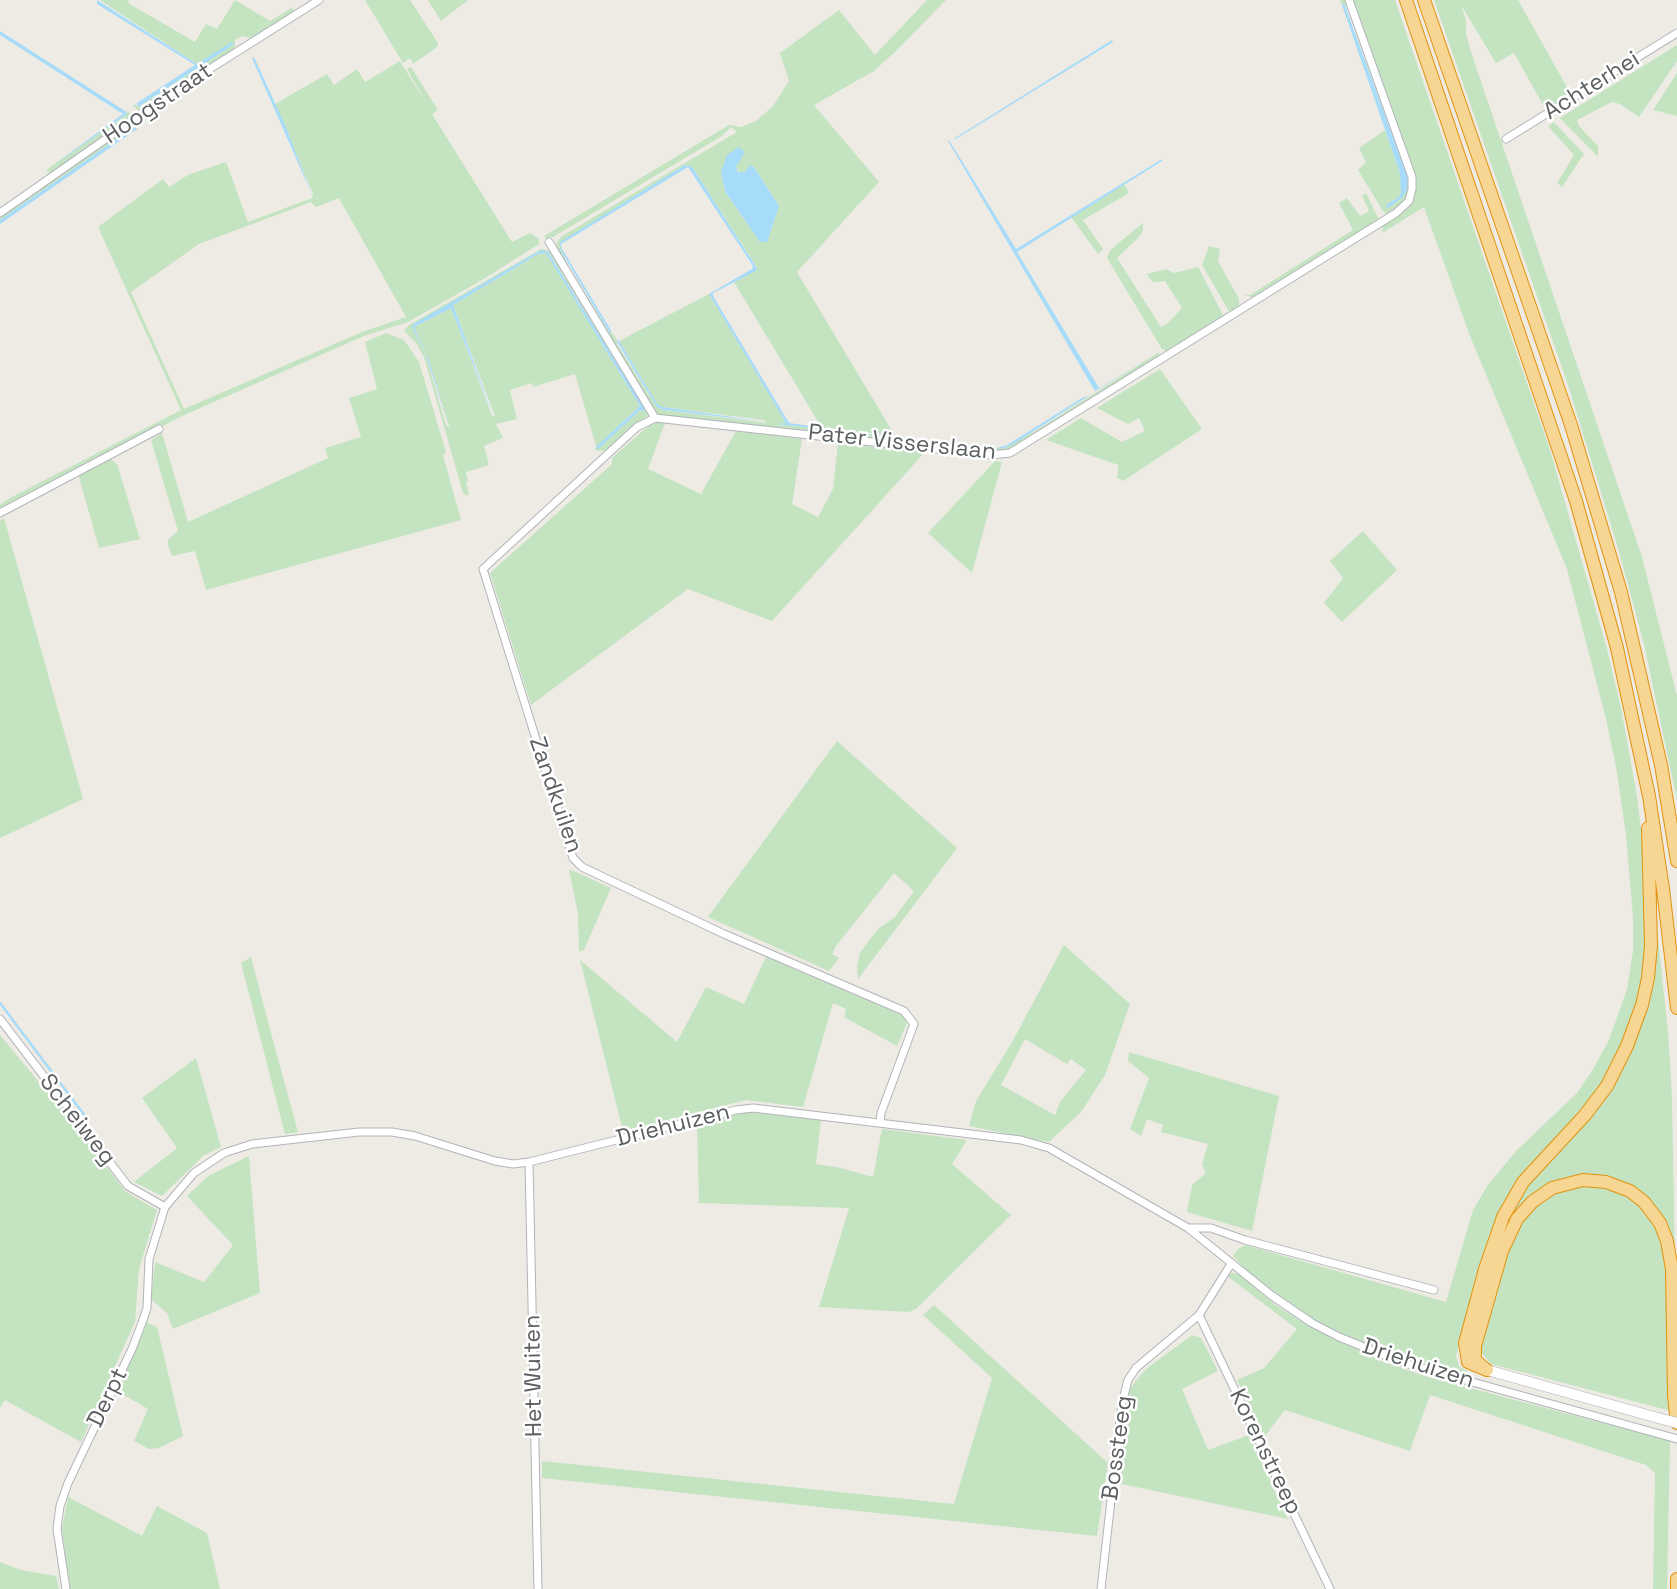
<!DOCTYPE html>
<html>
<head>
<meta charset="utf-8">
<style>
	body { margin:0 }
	canvas { display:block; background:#edebe4 }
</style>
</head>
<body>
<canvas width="1677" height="1589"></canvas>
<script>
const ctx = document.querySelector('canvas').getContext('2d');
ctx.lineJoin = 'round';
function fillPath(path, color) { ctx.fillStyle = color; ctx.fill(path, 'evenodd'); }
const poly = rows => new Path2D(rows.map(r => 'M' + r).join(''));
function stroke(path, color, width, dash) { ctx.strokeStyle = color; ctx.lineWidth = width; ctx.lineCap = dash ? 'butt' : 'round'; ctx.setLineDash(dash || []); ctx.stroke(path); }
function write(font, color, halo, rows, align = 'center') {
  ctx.font = font + ' "Space Grotesk",sans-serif'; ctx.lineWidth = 5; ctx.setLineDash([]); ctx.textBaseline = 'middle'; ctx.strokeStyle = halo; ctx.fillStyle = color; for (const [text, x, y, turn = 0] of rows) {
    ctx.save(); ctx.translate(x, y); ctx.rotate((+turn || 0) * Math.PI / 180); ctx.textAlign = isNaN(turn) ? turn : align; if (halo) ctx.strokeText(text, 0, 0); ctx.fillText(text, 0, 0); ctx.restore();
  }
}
fillPath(poly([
	[100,0,129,0,128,3,195,42,206,24,217,29,235,0,270,21,249,34,290,9,292,7,294,10,293,14,252,39,243,36,235,40,235,49,139,111,133,106,136,104,138,107,234,44,232,43,197,64],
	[365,0,410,0,438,43,437,47,413,64,410,58,403,63],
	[428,0,468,0,441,21],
	[927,0,946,0,895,52,874,71,814,105,879,182,797,272,895,436,822,428,734,282,756,271,757,267,692,167,685,165,561,242,561,251,570,269,610,333,612,333,617,340,617,344,657,407,664,410,767,423,764,420,662,407,657,404,619,341,709,294,786,423,778,424,986,448,986,447,1004,448,1037,430,1159,352,1159,356,1009,451,999,453,664,416,656,413,556,250,557,242,562,236,737,132,731,127,722,136,553,237,546,239,544,236,729,125,741,127,756,121,773,106,789,81,780,53,839,10,875,55],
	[738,163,736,168,741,173,754,167,779,206,767,242,760,242,726,193,723,183],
	[1340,0,1346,0,1409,175,1410,187,1406,199,1387,215,1383,211,1358,170,1366,162,1359,148,1385,130,1400,173,1402,189,1399,197,1387,205,1403,197,1406,172,1346,5,1342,5],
	[1352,0,1395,0,1550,450,1607,649,1621,708,1637,796,1643,847,1647,957,1632,1024,1597,1092,1520,1181,1466,1318,1456,1356,1459,1366,1467,1371,1466,1374,1363,1346,1318,1323,1286,1303,1247,1271,1233,1256,1238,1249,1245,1245,1446,1302,1473,1210,1488,1185,1517,1150,1577,1093,1592,1071,1609,1040,1627,989,1633,951,1633,917,1626,835,1616,767,1606,719,1567,569,1470,336,1424,207,1382,233,1383,224,1413,197,1415,178],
	[1434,0,1518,0,1572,96,1547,112,1514,53,1496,63,1461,5,1466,20,1466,34,1471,52,1642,557,1677,696,1677,800,1644,644,1618,548,1568,385],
	[1677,45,1677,61,1639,117,1620,104,1612,102,1577,120,1579,126,1598,146,1598,157,1560,118],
	[400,61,427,105,407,69,411,67,438,110,432,114,512,242,530,233,539,239,539,244,482,280,408,322,364,336,182,416,0,511,0,505,8,499,181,410,98,227,163,179,169,187,188,175,226,162,248,222,312,198,313,194,275,104,327,74,334,85,357,69,365,82],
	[339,198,406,317,362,332,184,409,131,292,199,244,311,202,316,207],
	[1677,73,1677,116,1653,110],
	[154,109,160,112,154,113,137,129,134,127,0,220,0,217],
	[127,111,133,115,52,173,48,172,46,170,126,115],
	[1554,122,1584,154,1562,187,1557,183,1574,155,1548,126],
	[1124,184,1129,193,1083,220,1103,249,1098,254,1071,217],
	[1366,193,1379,220,1255,298,1244,295,1250,295,1353,230,1339,203,1347,198,1360,216,1369,211,1362,196],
	[1143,223,1143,230,1139,237,1117,258,1161,327,1168,323,1182,308,1165,281,1152,282,1147,274,1166,269,1174,273,1198,267,1223,315,1222,319,1168,352,1162,349,1107,258,1110,250],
	[1209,246,1220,249,1218,261,1239,299,1239,309,1230,313,1202,265],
	[541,249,552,251,649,412,646,418,609,450,598,451,595,449,596,446,575,374,533,387,532,383,510,390,517,419,496,424,503,438,484,446,489,465,466,472,468,481,466,482,469,493,467,496,463,493,424,357,416,343,404,331,409,325],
	[545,251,548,252,645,409,643,411,640,409,596,447,640,406,546,253,538,254,453,305,495,416,492,416,451,308,414,327,429,361,450,429,446,425,425,353,412,327,536,253],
	[386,333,404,340,419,362,446,452,443,455,461,520,206,590,195,551,172,556,168,545,168,540,178,531,151,440,162,433,188,522,328,458,325,448,361,437,349,398,377,389,365,342],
	[1160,369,1202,429,1123,481,1116,477,1118,474,1118,465,1046,440,1081,418,1122,442,1145,431,1139,418,1128,424,1097,408],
	[653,422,665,423,648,469,701,494,736,431,802,439,792,504,818,517,833,489,838,443,925,452,772,621,688,589,531,705,490,573,612,464,612,458],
	[111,459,117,464,140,539,99,548,78,474],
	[995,461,1002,462,972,573,928,533],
	[4,518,83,799,0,838,0,520],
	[1363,531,1397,570,1342,622,1324,603,1343,578,1330,561],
	[837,741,957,848,858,979,857,966,860,953,867,943,878,929,895,917,914,891,894,873,836,946,832,954,839,958,829,971,708,917],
	[569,869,611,888,584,950,579,952,578,914],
	[1654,900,1668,1032,1672,1098,1675,1264,1646,1199,1572,1177,1507,1230,1502,1228,1520,1194,1574,1131,1638,1028],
	[1064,945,1130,1004,1105,1075,1081,1112,1049,1142,969,1126,976,1101,1011,1044],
	[1025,1039,1067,1064,1071,1059,1086,1070,1060,1102,1055,1115,1001,1085],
	[251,957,271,1033,298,1132,285,1134,241,963],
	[766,957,904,1016,907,1023,897,1046,844,1017,846,1009,833,1003,803,1107,746,1100,623,1131,580,960,677,1042,706,987,744,1004],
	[0,1035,72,1122,126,1192,157,1210,139,1269,135,1322,81,1442,5,1400,0,1408],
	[1129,1052,1279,1096,1252,1231,1187,1212,1192,1185,1206,1173,1202,1164,1208,1144,1161,1132,1163,1125,1147,1119,1141,1136,1130,1129,1149,1078,1128,1061],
	[196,1058,221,1147,203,1156,162,1196,134,1182,177,1148,142,1098],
	[745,1112,821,1120,816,1164,841,1168,873,1177,882,1129,967,1140,952,1164,1011,1215,916,1309,909,1312,819,1307,849,1208,699,1203,697,1124],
	[249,1156,260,1293,173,1329,167,1313,151,1299,155,1262,204,1282,233,1245,187,1196,208,1176],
	[1572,1184,1608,1186,1638,1202,1656,1226,1667,1260,1671,1411,1491,1364,1480,1351,1510,1240,1535,1203],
	[1232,1273,1238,1274,1277,1306,1310,1326,1381,1361,1425,1376,1670,1441,1667,1589,1653,1589,1655,1473,1646,1465,1430,1395,1410,1451,1285,1410,1264,1437,1237,1380,1264,1368,1297,1329,1227,1276],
	[934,1305,1108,1463,1097,1536,542,1478,542,1461,954,1504,992,1378,923,1315],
	[146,1322,157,1327,183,1436,159,1448,149,1449,134,1441,148,1409,117,1391],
	[1192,1335,1201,1338,1218,1371,1182,1389,1208,1450,1249,1435,1288,1519,1117,1483,1125,1410,1131,1387,1146,1369],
	[68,1497,142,1536,157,1506,207,1533,220,1589,70,1589,62,1529],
	[0,1562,21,1570,56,1576,59,1589,0,1589]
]), '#c4e4c1');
fillPath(poly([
	[97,0,197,64,232,42,234,44,138,107,137,103,195,65,97,4],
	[1344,3,1408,178,1407,189,1403,197,1388,208,1386,205,1399,197,1401,192,1400,173,1342,5],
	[0,31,125,111,127,114,48,169,123,114,0,35],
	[1112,40,1113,42,954,140,955,138],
	[254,57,285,125,313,197,252,58],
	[134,127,137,129,0,224,0,220],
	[949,140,1016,249,1162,159,1162,161,1017,252,1099,388,1154,356,1095,391,948,141],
	[739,147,745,152,736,167,738,172,745,172,750,165,754,167,779,206,767,242,760,242,726,193,723,183,721,172,727,155],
	[685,165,692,167,757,268,756,271,713,293,713,296,789,423,898,438,778,424,786,423,709,294,752,269,753,266,688,167,561,244,562,249,612,332,610,333,561,251,560,242],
	[541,250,548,252,645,409,643,411,640,410,598,449,596,447,640,406,546,253,538,254,453,305,494,418,451,308,414,327,429,361,450,430,425,353,412,327,412,325],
	[616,340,619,341,657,404,662,407,768,422,664,410,657,407],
	[1090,395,1015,443,1004,448,994,449,1007,445,1082,398]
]), '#a7dbfa');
stroke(poly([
	[0,1003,88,1120]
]), '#a7dbfa', 2.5);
const street = poly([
	[1506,139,1677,33],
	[0,213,170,94,319,0],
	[549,242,655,418],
	[0,513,159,429],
	[0,1019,128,1186,165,1207],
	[880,1123,881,1113,914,1024,904,1011,724,934,582,867,573,858,483,569,637,427,655,418,991,455,1010,453,1396,213,1409,201,1412,189,1412,177,1349,0],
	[529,1162,538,1589],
	[1188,1228,1211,1228,1245,1240,1434,1290],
	[1199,1315,1330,1589],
	[66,1589,57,1529,60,1506,68,1483,132,1349,143,1320,147,1308,149,1259,165,1207,194,1173,224,1153,252,1144,359,1132,392,1132,415,1136,495,1161,513,1164,529,1162,736,1110,753,1108,1021,1140,1049,1148,1188,1228,1271,1295,1312,1323,1339,1337,1404,1363,1677,1439],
	[1101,1589,1122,1403,1128,1380,1136,1368,1199,1315,1231,1264]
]);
const secondary = poly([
	[1487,1370,1658,1418]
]);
const highway = poly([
	[1406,0,1576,501,1617,648,1649,796,1663,889,1677,1008],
	[1424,0,1571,425,1621,592,1661,765,1677,861],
	[1484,1368,1475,1360,1475,1346,1502,1251,1517,1219,1532,1202,1552,1188,1583,1180,1606,1182,1630,1191,1644,1202,1660,1223,1667,1241,1672,1269,1674,1396,1677,1423],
	[1487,1370,1468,1362,1465,1343,1485,1269,1503,1217,1523,1182,1585,1115,1607,1086,1627,1046,1642,1005,1648,978,1651,945,1648,828],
	[1677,1589,1677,1579]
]);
stroke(street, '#b1b4b8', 9);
stroke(secondary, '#b0b4b8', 11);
stroke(highway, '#e3920e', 14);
stroke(street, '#fff', 7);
stroke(secondary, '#fff', 10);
stroke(highway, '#f6d692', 12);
const secondaryBridge = poly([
	[1658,1418,1677,1423]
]);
stroke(secondaryBridge, '#b0b4b8', 11, []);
stroke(secondaryBridge, '#fff', 10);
write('23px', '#5c6063', '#fff', [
	["Achterhei",1592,86,-32],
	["Hoogstraat",158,104,-34],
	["Pater Visserslaan",902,443,6],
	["Zandkuilen",555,795,71],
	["Scheiweg",77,1120,52],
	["Driehuizen",673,1126,-14],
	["Driehuizen",1418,1364,18],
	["Het Wuiten",534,1376,-91],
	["Derpt",108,1398,-64],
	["Bossteeg",1118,1448,-82],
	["Korenstreep",1265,1452,64]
]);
</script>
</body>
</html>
